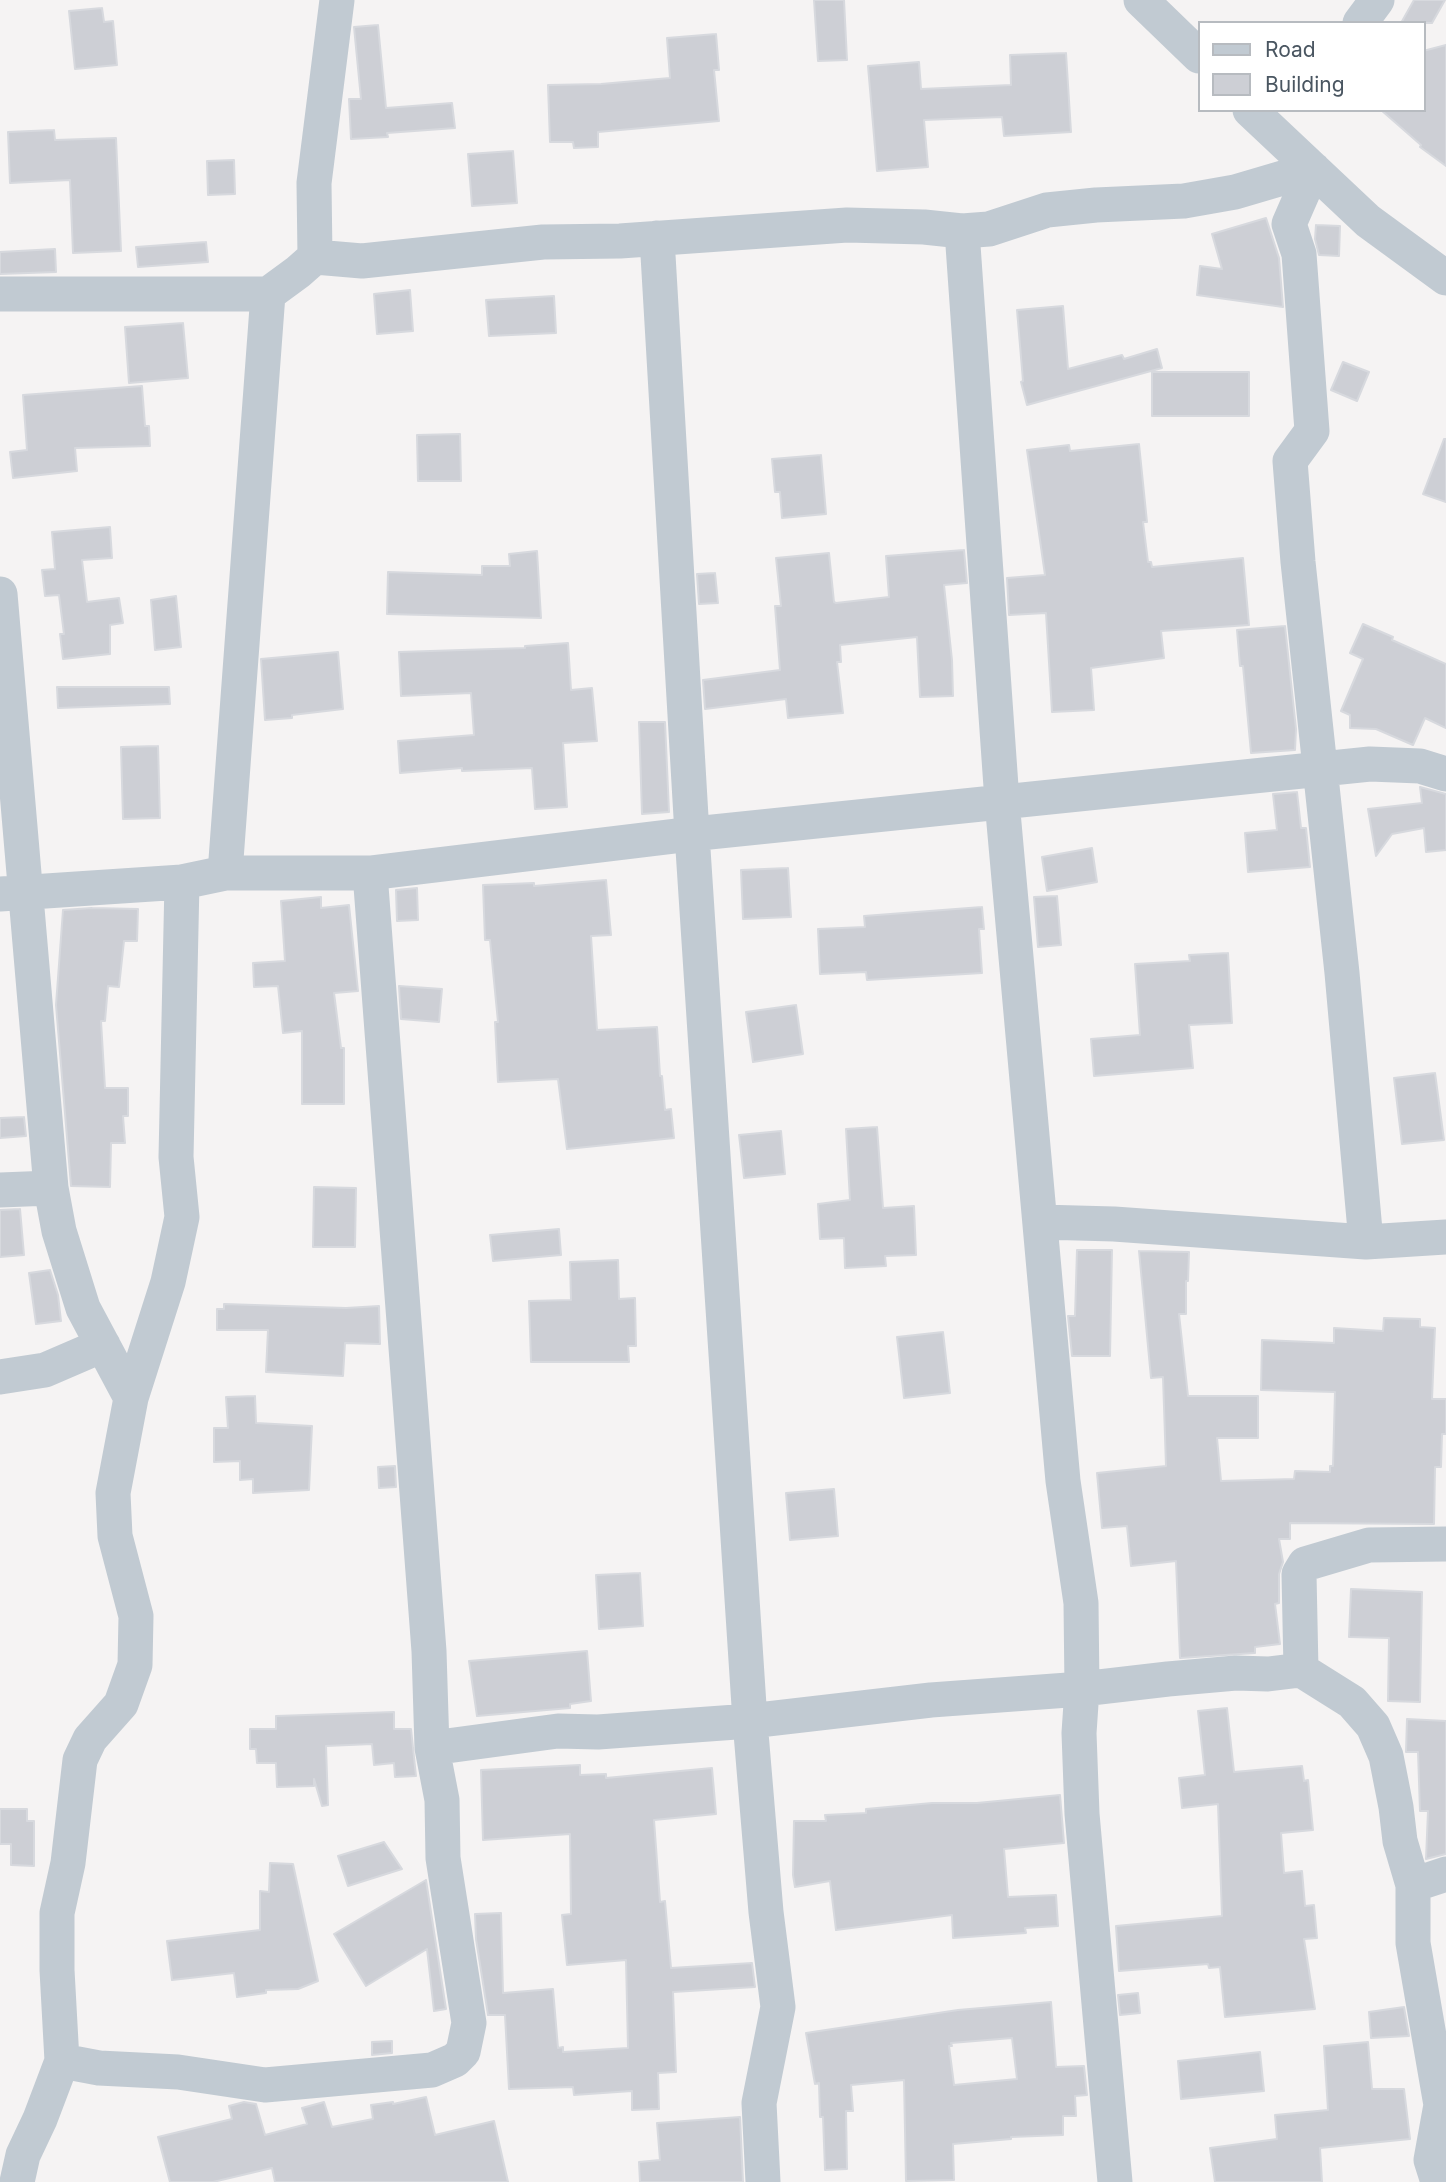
<!DOCTYPE html>
<html>
<head>
<meta charset="utf-8">
<style>
	body { margin:0 }
	#map { position:relative; width:1446px; height:2182px; overflow:hidden; background:#f5f3f3; font-family:Inter,sans-serif }
	canvas { display:block }
	.legend { position:absolute; left:1198px; top:21px; width:228px; height:91px; box-sizing:border-box; background:#fff; border:2px solid #b7bbc0; margin:0; padding:9px 12px; list-style:none; font-size:21px; color:#4a5661 }
	.legend li { display:flex; align-items:center; gap:14px; height:35px }
	.legend b { width:35px; border:2px solid #b7bbc0 }
</style>
</head>
<body>
<div id="map">
<canvas width="1446" height="2182"></canvas>
<ul class="legend">
<li><b style="height:9px;background:#c1cad2"></b>Road</li>
<li><b style="height:19px;background:#cdcfd5"></b>Building</li>
</ul>
</div>
<script>
const ctx = document.querySelector('canvas').getContext('2d');
ctx.lineJoin = 'round';
function fillPath(path, color) { ctx.fillStyle = color; ctx.fill(path, 'evenodd'); }
const poly = rows => new Path2D(rows.map(r => 'M' + r).join(''));
function stroke(path, color, width, dash) { ctx.strokeStyle = color; ctx.lineWidth = width; ctx.lineCap = dash ? 'butt' : 'round'; ctx.setLineDash(dash || []); ctx.stroke(path); }
const building = poly([
	[814,0,844,0,847,60,818,61,814,0],
	[1414,0,1445,0,1432,23,1401,23,1414,0],
	[102,8,104,22,113,21,117,65,75,69,69,11,102,8],
	[378,25,386,108,452,103,455,128,387,133,388,137,351,139,349,99,361,99,354,27,378,25],
	[716,34,719,70,714,70,719,121,598,132,598,147,574,148,573,142,550,142,548,85,601,84,670,78,667,38,716,34],
	[1446,45,1446,166,1420,147,1421,145,1381,110,1423,110,1423,51,1446,45],
	[1066,53,1071,132,1004,136,1002,117,924,120,928,167,877,171,868,66,919,62,921,89,1011,85,1010,55,1066,53],
	[54,130,55,140,116,138,121,251,73,253,70,180,10,183,8,132,54,130],
	[513,151,517,203,472,206,468,154,513,151],
	[234,160,235,194,208,195,207,161,234,160],
	[1266,218,1279,258,1283,307,1197,295,1200,266,1222,269,1212,234,1266,218],
	[1316,225,1340,226,1339,256,1319,255,1315,239,1316,225],
	[206,242,208,262,138,267,136,247,206,242],
	[55,249,56,272,0,274,0,252,55,249],
	[410,290,413,331,377,334,374,294,410,290],
	[554,296,556,333,489,336,486,300,554,296],
	[1063,306,1068,369,1122,355,1124,359,1157,349,1162,368,1027,405,1021,382,1023,381,1017,310,1063,306],
	[183,323,188,378,129,383,125,327,183,323],
	[1343,362,1369,372,1357,401,1331,390,1343,362],
	[1152,372,1249,372,1249,416,1152,416,1152,372],
	[142,386,145,426,149,426,150,446,75,448,77,471,13,478,10,452,27,450,23,395,142,386],
	[460,434,461,481,418,481,417,435,460,434],
	[1444,439,1446,439,1446,502,1423,494,1444,439],
	[1139,444,1147,522,1143,522,1148,562,1151,562,1152,567,1243,558,1249,625,1161,631,1164,658,1091,668,1094,710,1052,712,1046,613,1009,615,1007,578,1045,575,1027,450,1069,445,1070,451,1139,444],
	[821,455,826,514,782,518,780,492,775,492,772,459,821,455],
	[110,527,112,558,82,560,87,602,119,598,123,623,110,625,110,654,63,659,60,634,64,634,59,595,45,596,42,570,55,569,52,532,110,527],
	[964,550,967,583,944,585,952,660,953,696,920,697,917,637,840,645,841,662,837,662,843,713,788,718,786,699,705,709,703,680,780,670,775,606,781,606,776,558,829,553,834,602,836,603,889,597,886,556,964,550],
	[537,551,541,618,387,614,388,572,482,575,482,566,510,566,509,554,537,551],
	[715,573,718,603,699,604,697,574,715,573],
	[176,596,181,647,155,650,151,600,176,596],
	[1363,624,1393,637,1392,640,1446,664,1446,728,1425,718,1413,745,1376,729,1350,728,1350,715,1341,711,1363,659,1350,653,1363,624],
	[1285,626,1296,729,1295,750,1251,753,1243,666,1240,666,1237,630,1285,626],
	[568,643,571,690,592,688,597,741,563,743,567,807,535,809,532,768,462,771,462,768,400,773,398,741,474,735,471,693,401,696,399,652,525,648,525,646,568,643],
	[338,652,343,709,292,715,292,718,265,720,261,659,338,652],
	[57,687,169,687,170,704,58,708,57,687],
	[639,722,665,722,669,812,642,814,639,722],
	[158,746,160,818,123,819,121,747,158,746],
	[1420,787,1446,794,1446,850,1426,852,1424,828,1392,834,1376,856,1368,809,1422,803,1420,787],
	[1297,792,1301,828,1306,828,1310,867,1248,872,1245,833,1277,830,1273,794,1297,792],
	[1092,848,1097,882,1047,891,1042,857,1092,848],
	[788,868,791,917,743,919,741,870,788,868],
	[606,880,611,935,591,936,597,1030,657,1027,660,1076,662,1076,665,1110,671,1109,674,1138,567,1149,558,1079,498,1082,495,1022,498,1022,490,940,485,940,483,885,534,883,534,886,606,880],
	[417,888,418,920,397,921,396,890,417,888],
	[1057,896,1061,945,1038,947,1034,897,1057,896],
	[321,897,321,908,349,905,358,991,334,993,341,1048,344,1048,344,1104,302,1104,302,1031,283,1033,278,986,254,987,253,963,285,961,281,901,321,897],
	[982,907,984,929,979,929,982,973,867,980,866,972,820,974,818,929,865,927,864,916,982,907],
	[92,908,138,909,137,941,124,941,119,987,108,986,105,1021,101,1021,105,1088,128,1088,128,1116,123,1116,125,1143,111,1143,110,1187,71,1186,56,1005,63,910,92,908],
	[1228,953,1232,1023,1189,1025,1193,1068,1094,1076,1091,1039,1140,1035,1135,964,1190,961,1189,955,1228,953],
	[399,986,442,989,439,1022,401,1019,399,986],
	[796,1005,803,1054,753,1062,746,1012,796,1005],
	[1435,1073,1444,1140,1402,1144,1394,1078,1435,1073],
	[24,1117,26,1136,0,1138,0,1118,24,1117],
	[877,1127,883,1208,914,1206,916,1255,885,1256,886,1266,845,1268,844,1238,820,1239,818,1204,850,1200,846,1129,877,1127],
	[781,1131,785,1174,744,1178,739,1135,781,1131],
	[314,1187,356,1188,355,1247,313,1247,314,1187],
	[20,1209,24,1255,0,1257,0,1210,20,1209],
	[559,1229,561,1255,493,1261,490,1235,559,1229],
	[1077,1250,1112,1250,1110,1356,1072,1356,1068,1316,1075,1316,1077,1250],
	[1139,1251,1189,1252,1188,1281,1186,1281,1186,1314,1179,1314,1188,1396,1258,1396,1258,1438,1217,1438,1221,1481,1294,1479,1295,1471,1330,1472,1330,1466,1333,1466,1335,1392,1261,1390,1262,1340,1334,1343,1334,1328,1383,1331,1384,1318,1420,1319,1420,1327,1435,1328,1432,1399,1446,1399,1446,1434,1442,1434,1441,1467,1435,1467,1434,1524,1290,1523,1290,1539,1279,1539,1283,1562,1279,1574,1279,1603,1275,1604,1280,1644,1255,1647,1255,1653,1180,1658,1176,1561,1131,1566,1127,1526,1102,1528,1097,1473,1166,1466,1163,1377,1151,1378,1139,1251],
	[618,1260,619,1299,635,1298,636,1346,628,1346,629,1362,531,1362,529,1301,571,1300,570,1262,618,1260],
	[50,1270,58,1295,61,1321,36,1324,29,1273,50,1270],
	[224,1304,346,1308,379,1306,380,1344,345,1343,343,1376,266,1372,268,1330,217,1330,217,1309,224,1309,224,1304],
	[943,1332,950,1393,904,1398,897,1337,943,1332],
	[255,1396,256,1423,312,1426,309,1490,253,1493,253,1479,240,1480,240,1461,214,1462,214,1428,228,1428,226,1397,255,1396],
	[395,1466,396,1487,379,1488,378,1467,395,1466],
	[834,1489,838,1536,790,1540,786,1493,834,1489],
	[640,1573,643,1626,599,1629,596,1575,640,1573],
	[1351,1589,1422,1592,1420,1702,1388,1701,1389,1638,1349,1637,1351,1589],
	[587,1651,591,1701,570,1704,570,1708,477,1716,469,1661,587,1651],
	[1227,1708,1234,1772,1302,1766,1304,1781,1308,1780,1313,1830,1281,1833,1284,1873,1302,1871,1305,1906,1314,1905,1317,1938,1304,1939,1315,2009,1225,2017,1220,1967,1209,1968,1208,1964,1119,1971,1116,1926,1222,1916,1218,1804,1182,1808,1179,1778,1205,1775,1198,1711,1227,1708],
	[394,1712,394,1729,411,1729,416,1776,395,1777,394,1763,374,1765,372,1744,326,1746,328,1805,322,1806,314,1779,314,1786,277,1787,276,1763,257,1763,256,1749,250,1749,250,1729,276,1729,276,1716,394,1712],
	[1407,1719,1446,1721,1446,1854,1426,1859,1428,1811,1420,1811,1418,1752,1406,1752,1407,1719],
	[580,1765,580,1775,606,1774,606,1778,712,1768,716,1814,654,1820,660,1902,665,1901,671,1968,752,1963,755,1987,673,1992,676,2072,658,2073,659,2109,632,2110,632,2091,574,2095,573,2087,509,2089,505,2015,488,2015,476,1939,475,1914,501,1913,503,1993,553,1989,558,2048,563,2047,563,2052,628,2048,626,1960,567,1965,562,1915,571,1914,570,1834,483,1840,481,1770,580,1765],
	[1060,1795,1064,1843,1004,1849,1008,1897,1056,1895,1058,1926,1025,1928,1026,1933,953,1938,952,1915,836,1930,830,1881,795,1887,793,1875,794,1821,826,1821,825,1815,866,1813,866,1809,932,1803,977,1803,1060,1795],
	[0,1809,27,1809,27,1821,34,1821,34,1866,11,1865,11,1844,0,1844,0,1809],
	[384,1842,402,1869,348,1886,338,1856,384,1842],
	[270,1863,293,1864,318,1981,298,1989,266,1990,266,1993,237,1997,234,1973,172,1980,167,1941,260,1930,260,1891,269,1892,270,1863],
	[426,1880,446,2009,434,2011,427,1949,366,1986,334,1934,426,1880],
	[1138,1993,1140,2013,1120,2015,1118,1995,1138,1993],
	[1051,2002,1056,2067,1084,2066,1087,2095,1075,2096,1076,2116,1063,2116,1063,2135,1011,2137,1011,2139,953,2144,954,2180,906,2181,904,2080,851,2085,853,2111,846,2111,847,2169,825,2170,823,2117,820,2117,819,2083,815,2084,806,2033,958,2010,1051,2002],
	[1012,2038,1017,2079,954,2085,949,2046,952,2046,951,2043,1012,2038],
	[1404,2007,1409,2036,1371,2038,1369,2012,1404,2007],
	[392,2041,392,2053,372,2055,372,2042,392,2041],
	[1368,2042,1372,2089,1404,2089,1410,2139,1320,2148,1322,2182,1215,2182,1210,2148,1277,2139,1275,2115,1328,2110,1324,2046,1368,2042],
	[1260,2052,1264,2091,1181,2099,1178,2061,1260,2052],
	[426,2097,435,2135,494,2121,508,2182,275,2182,272,2168,213,2182,170,2182,158,2137,232,2119,229,2106,244,2102,256,2104,265,2135,307,2124,302,2108,324,2102,332,2127,373,2119,371,2105,393,2102,393,2104,426,2097],
	[740,2117,743,2182,640,2182,639,2162,660,2160,657,2123,740,2117]
]);
fillPath(building, '#cdcfd5');
stroke(building, '#d7d9de', 2);
stroke(poly([
	[1141,0,1199,56],
	[1360,23,1377,0],
	[1250,110,1368,221,1446,278],
	[1313,169,1289,224,1299,254,1312,431,1290,461,1298,562,1342,973,1366,1242],
	[962,231,1002,801,1063,1481,1081,1603,1082,1689,1079,1733,1082,1814,1115,2182],
	[657,238,692,834,750,1721,766,1912,778,2007,759,2103,763,2182],
	[315,257,362,261,543,242,620,241,847,225,924,227,962,231,989,229,1047,210,1096,205,1184,201,1235,192,1313,169],
	[0,294,268,294,298,272,315,257,314,183,337,0],
	[0,594,51,1188,59,1231,83,1308,131,1398],
	[225,873,268,294],
	[0,894,182,882,225,873,370,873,692,834,1370,764,1420,766,1446,774],
	[0,1190,51,1188],
	[1040,1222,1114,1224,1366,1242,1446,1237],
	[0,1377,45,1370,103,1345],
	[1301,1670,1299,1574,1305,1564,1369,1545,1446,1544],
	[432,1748,558,1731,598,1732,750,1721,931,1700,1082,1689,1168,1679,1236,1673,1268,1674,1301,1670,1352,1702,1373,1726,1386,1756,1396,1807,1400,1841,1413,1885,1413,1943,1441,2105,1431,2160,1438,2182],
	[1413,1885,1446,1874],
	[62,2061,99,2068,178,2072,265,2085,432,2070,455,2060,463,2052,469,2023,443,1858,442,1800,432,1748,429,1651,370,873],
	[17,2182,23,2155,40,2119,62,2061,57,1970,57,1913,68,1863,80,1760,90,1739,121,1704,135,1665,136,1616,115,1536,113,1493,131,1398,168,1282,182,1217,176,1157,182,882]
]), '#c1cad2', 35);
</script>
</body>
</html>
